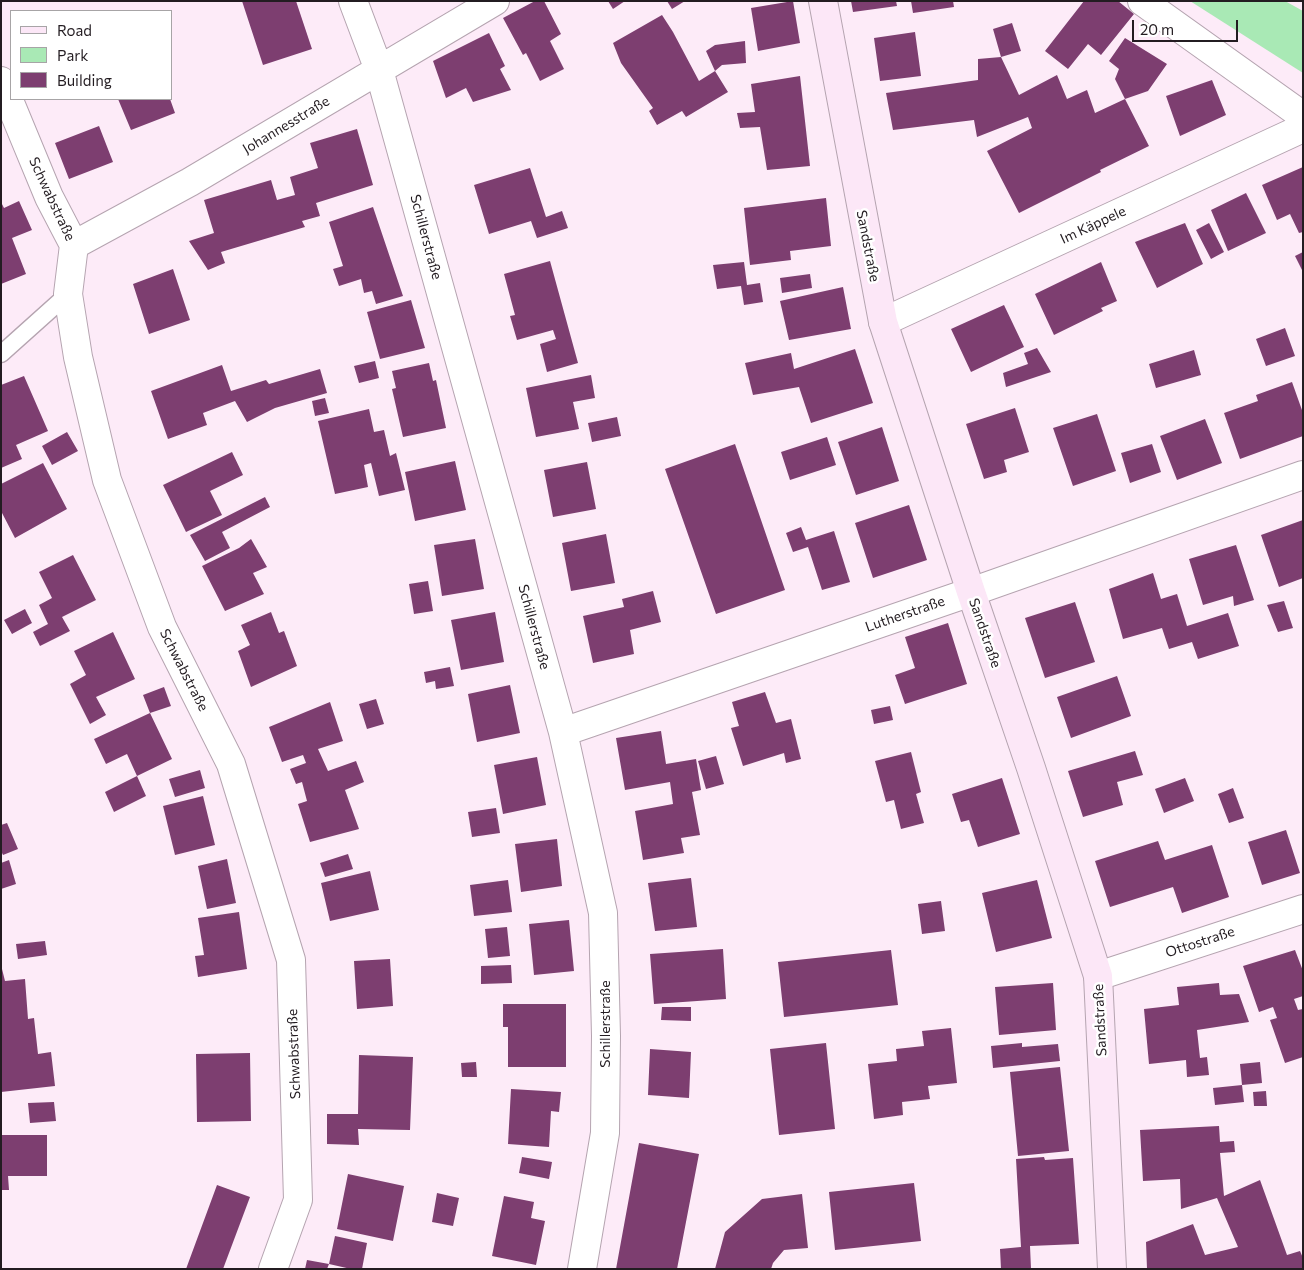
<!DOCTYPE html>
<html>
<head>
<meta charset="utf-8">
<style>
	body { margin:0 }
	#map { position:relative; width:1304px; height:1270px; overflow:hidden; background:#fdebf8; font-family:Commissioner,sans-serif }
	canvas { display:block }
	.frame { position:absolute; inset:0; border:2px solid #231c21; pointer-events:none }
	.legend { position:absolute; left:10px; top:10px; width:162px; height:90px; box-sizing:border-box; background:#fff; border:1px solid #a7a4a6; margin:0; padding:6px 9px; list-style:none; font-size:15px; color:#231c21 }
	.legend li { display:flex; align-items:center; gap:10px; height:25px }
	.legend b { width:25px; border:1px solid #a7a4a6 }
	.scale { position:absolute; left:1132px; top:20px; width:106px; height:22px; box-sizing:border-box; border:2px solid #231c21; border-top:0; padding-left:6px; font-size:15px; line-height:18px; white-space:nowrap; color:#231c21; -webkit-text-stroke:4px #fff; paint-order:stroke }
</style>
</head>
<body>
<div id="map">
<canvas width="1304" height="1270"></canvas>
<div class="frame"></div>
<ul class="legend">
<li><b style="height:6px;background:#fce7f7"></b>Road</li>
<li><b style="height:14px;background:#a9e9b5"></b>Park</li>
<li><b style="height:14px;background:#7d3e70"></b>Building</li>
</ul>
<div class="scale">20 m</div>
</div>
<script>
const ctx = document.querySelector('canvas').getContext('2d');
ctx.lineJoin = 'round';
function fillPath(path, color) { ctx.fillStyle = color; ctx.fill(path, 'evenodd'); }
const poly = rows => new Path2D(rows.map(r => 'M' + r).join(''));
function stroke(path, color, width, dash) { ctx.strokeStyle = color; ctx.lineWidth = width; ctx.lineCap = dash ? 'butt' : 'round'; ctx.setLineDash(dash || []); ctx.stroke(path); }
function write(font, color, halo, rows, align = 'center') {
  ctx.font = font + ' Commissioner,sans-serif'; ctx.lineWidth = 5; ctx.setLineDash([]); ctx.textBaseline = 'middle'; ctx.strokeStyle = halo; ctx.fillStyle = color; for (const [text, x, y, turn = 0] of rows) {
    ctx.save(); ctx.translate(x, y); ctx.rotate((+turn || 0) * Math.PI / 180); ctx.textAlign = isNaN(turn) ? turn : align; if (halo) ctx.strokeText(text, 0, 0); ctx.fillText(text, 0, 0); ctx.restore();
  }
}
fillPath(poly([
	[1190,1,1285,1,1303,11,1303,73]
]), '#a9e9b5');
fillPath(poly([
	[242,1,296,1,312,49,263,65],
	[535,1,544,1,561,34,550,41,564,69,540,81,526,53,523,55,503,18],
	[608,1,625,1,613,9],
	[667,1,685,1,672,9],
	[793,1,800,43,758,51,751,8],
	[851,1,896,1,897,6,853,12],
	[911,1,953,1,954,7,913,13],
	[1084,1,1118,1,1134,14,1101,55,1088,44,1068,69,1045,51],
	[662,15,673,32,699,81,715,71,728,92,686,117,682,111,657,125,649,111,653,108,621,63,613,43],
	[1012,23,1021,51,1001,57,993,29],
	[915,32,921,76,880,81,874,38],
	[489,33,505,66,500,69,511,90,473,102,466,88,446,98,433,61],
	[1125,38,1167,64,1148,91,1125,99,1115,79,1119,69,1109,61],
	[745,41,746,63,722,65,715,71,706,51,715,45],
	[1001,57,1019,95,1057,75,1067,99,1087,90,1095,113,1125,99,1149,146,1100,170,1101,172,1019,213,987,151,1032,128,1028,117,977,137,974,120,893,130,886,93,978,80,978,59],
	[800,76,810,166,767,170,760,127,740,128,737,113,755,112,751,84],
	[1212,80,1226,115,1180,136,1166,96],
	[118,99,170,99,175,113,131,130],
	[99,126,113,162,69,179,55,143],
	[357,129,373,185,316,203,320,216,302,221,305,227,221,252,225,263,208,270,189,241,214,233,204,200,271,180,277,200,295,195,290,177,318,168,310,143],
	[1303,167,1303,232,1299,233,1290,214,1277,220,1262,185],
	[530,168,546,217,562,211,568,228,537,238,531,221,489,234,474,185],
	[1246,193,1266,233,1228,251,1211,210],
	[826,198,831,246,790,251,791,260,750,265,744,208],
	[19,201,32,230,12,238,26,274,1,284,1,202,4,208],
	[373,207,403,296,376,304,372,291,364,293,361,279,339,286,333,269,343,266,329,222],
	[1185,223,1203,264,1157,288,1135,242],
	[1209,223,1224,252,1211,259,1196,230],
	[1303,252,1303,272,1295,256],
	[550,261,578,363,547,372,540,344,556,339,553,330,517,340,510,316,515,315,504,274],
	[744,262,747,285,760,283,763,302,744,305,741,286,717,289,713,265],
	[1101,262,1117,301,1101,308,1103,311,1054,335,1035,294],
	[173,269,190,320,149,334,133,284],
	[810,274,812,288,782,293,780,278],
	[843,287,851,329,789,340,780,301],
	[411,300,425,348,380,359,367,312],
	[1004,305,1024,347,971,372,951,329],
	[1285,328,1295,356,1266,366,1256,339],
	[1037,348,1051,372,1006,387,1003,373,1028,364,1024,353],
	[855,349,873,403,811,423,799,387,753,395,745,363,791,353,794,369],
	[1194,350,1201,375,1156,388,1149,364],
	[375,361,379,378,359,383,354,366],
	[429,363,433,381,436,380,446,428,403,437,392,389,396,388,392,371],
	[222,365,231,391,266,380,269,384,320,369,327,393,275,408,247,422,235,401,203,413,207,425,168,439,151,391],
	[591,375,595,398,573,402,579,429,536,437,526,388],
	[24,376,48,431,16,445,22,459,1,468,1,385],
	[1292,382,1303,413,1303,436,1240,459,1224,413,1258,401,1256,395],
	[325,398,329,413,315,416,312,401],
	[1015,408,1029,452,1004,460,1007,472,984,479,966,424],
	[369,409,374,432,384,430,390,456,396,453,405,490,379,496,371,463,364,465,368,487,335,494,318,421],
	[1097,414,1116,471,1073,486,1053,428],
	[617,417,621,436,592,442,588,423],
	[1205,419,1222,463,1177,480,1160,436],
	[882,427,899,481,856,495,838,442],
	[67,432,78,451,52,465,42,446],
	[827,437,836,465,790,480,781,452],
	[735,444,785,590,716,614,665,469],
	[1152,444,1161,472,1130,483,1121,453],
	[232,452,243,475,210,491,222,515,186,532,163,485],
	[455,461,466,510,415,521,405,472],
	[587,462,596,509,553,517,544,470],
	[43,463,67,509,15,538,1,511,1,484],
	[265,497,270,507,222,532,230,548,205,561,190,535],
	[909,505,927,560,873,578,855,523],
	[1303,520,1303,578,1279,587,1261,535],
	[801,527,806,540,834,531,850,582,822,590,808,547,793,552,786,533],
	[606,534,615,583,571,591,562,543],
	[251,539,267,567,253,573,264,594,225,611,202,566,239,548],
	[475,539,484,589,442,596,434,545],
	[1236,545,1254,600,1234,606,1233,596,1203,605,1189,559],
	[73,555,96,600,62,617,70,631,40,646,33,632,48,624,39,605,52,598,39,572],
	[1153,573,1161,599,1177,594,1187,626,1228,613,1239,646,1198,659,1192,642,1169,649,1162,628,1123,639,1109,589],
	[428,581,433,611,414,614,409,584],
	[653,591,661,622,630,630,634,654,593,663,583,616,624,607,622,599],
	[1284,601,1293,628,1278,632,1267,605],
	[1075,602,1095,662,1045,678,1025,618],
	[25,609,32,623,12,634,4,620],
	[271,612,279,633,284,631,297,666,251,687,238,651,250,645,241,625],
	[495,612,504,662,461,670,451,620],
	[948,623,967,684,905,704,895,675,915,668,905,637],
	[113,632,135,679,96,697,106,715,90,724,70,684,86,675,74,651],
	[450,667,454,686,436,689,435,681,426,683,424,672],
	[1117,676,1131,716,1071,738,1057,697],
	[510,685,520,733,477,742,468,694],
	[164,687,171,706,150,713,143,695],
	[765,692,776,723,791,719,801,759,786,763,784,753,743,766,731,728,739,726,732,702],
	[376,699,384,724,367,729,359,704],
	[330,702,343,741,318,749,328,771,356,761,364,782,345,790,359,829,310,842,298,804,307,801,302,782,296,784,290,769,306,763,303,755,282,762,269,727],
	[890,706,893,720,874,724,871,710],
	[150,713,172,759,137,776,127,754,106,764,94,739],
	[661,731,666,764,696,759,701,790,692,792,700,835,681,838,684,853,643,860,635,811,673,804,670,782,625,790,616,738],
	[1135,751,1143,775,1117,782,1123,805,1083,817,1068,771],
	[911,752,921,792,916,794,924,823,901,829,894,800,886,802,875,761],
	[716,756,724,784,706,789,698,761],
	[537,757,546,805,503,814,494,765],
	[200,770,205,788,175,797,169,779],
	[137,776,146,796,114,812,105,792],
	[1002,778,1020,834,978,847,969,820,961,822,952,794],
	[1185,778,1194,801,1164,813,1155,789],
	[1233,788,1244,818,1229,823,1218,794],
	[203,796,215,845,175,855,163,806],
	[496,808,500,833,472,837,468,812],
	[7,823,18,849,3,855,1,851,1,825],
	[1286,830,1300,873,1262,885,1248,842],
	[557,839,562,886,521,892,515,844],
	[1158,841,1165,860,1212,845,1229,897,1182,913,1173,887,1110,907,1095,861],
	[348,854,353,869,325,877,320,863],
	[227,859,236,903,207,909,198,866],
	[9,860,16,884,1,889,1,863],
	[370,871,379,910,330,921,321,883],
	[691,878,697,927,655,931,648,883],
	[508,880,512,912,474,916,470,885],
	[1037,880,1052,938,996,952,982,893],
	[941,901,945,931,922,934,918,904],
	[239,912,247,969,198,977,195,956,204,955,198,918],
	[569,920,574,971,534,975,529,924],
	[507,927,510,956,488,958,485,929],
	[45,941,47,955,18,959,16,944],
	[723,949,726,999,654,1004,650,954],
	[891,950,898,1005,784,1017,778,962],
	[1295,950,1303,971,1303,996,1294,999,1298,1010,1303,1009,1303,1057,1285,1063,1270,1020,1277,1018,1273,1007,1259,1012,1243,966],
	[390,959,393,1006,357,1009,354,961],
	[1,965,5,981,25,979,28,1019,34,1018,38,1054,51,1052,55,1086,1,1092],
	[511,965,512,983,481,984,481,966],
	[1053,983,1056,1030,999,1035,995,987],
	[1219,983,1220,995,1239,994,1249,1022,1197,1030,1200,1058,1207,1057,1209,1075,1187,1077,1186,1060,1149,1064,1144,1009,1179,1005,1177,987],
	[503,1004,566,1004,566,1067,508,1067,508,1027,503,1027],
	[662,1007,691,1007,691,1021,661,1020],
	[951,1028,957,1083,928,1086,930,1099,902,1102,903,1115,874,1119,868,1064,897,1061,896,1049,924,1046,922,1031],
	[826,1043,835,1129,779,1135,770,1049],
	[1022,1043,1022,1047,1058,1044,1060,1061,993,1068,991,1046],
	[650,1049,691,1052,689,1098,648,1095],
	[250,1053,251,1121,197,1122,196,1054],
	[359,1055,413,1057,410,1130,358,1129,359,1145,327,1144,327,1114,358,1114],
	[476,1062,477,1077,462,1077,461,1063],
	[1260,1062,1262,1083,1242,1085,1240,1064],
	[1060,1067,1069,1151,1018,1156,1010,1072],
	[1242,1085,1244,1102,1215,1105,1213,1088],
	[511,1089,561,1092,559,1112,551,1111,549,1147,508,1144],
	[1266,1091,1267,1106,1254,1106,1253,1092],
	[54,1102,56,1121,30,1123,28,1103],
	[1219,1126,1220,1142,1234,1141,1235,1152,1220,1153,1224,1196,1260,1180,1287,1255,1300,1251,1303,1258,1303,1269,1147,1269,1146,1242,1193,1224,1205,1255,1238,1247,1217,1198,1181,1209,1180,1179,1143,1181,1140,1130],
	[1,1135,47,1135,47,1176,8,1176,9,1190,1,1190],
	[639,1143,699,1154,677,1269,616,1269],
	[522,1157,552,1162,549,1179,519,1173],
	[1044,1157,1045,1160,1073,1158,1079,1244,1030,1246,1031,1269,1001,1269,1000,1249,1021,1247,1016,1159],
	[348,1174,404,1186,393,1241,337,1229],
	[914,1183,921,1241,835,1250,829,1192],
	[217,1185,250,1197,223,1269,186,1269],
	[437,1193,459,1198,453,1226,432,1222],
	[802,1194,808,1248,784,1250,773,1263,771,1269,715,1269,725,1232,762,1199],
	[504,1196,534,1202,531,1218,545,1221,536,1265,492,1256],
	[335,1236,367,1243,362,1269,351,1269,329,1264,327,1269,305,1269,307,1260,329,1264]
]), '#7d3e70');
const lane = poly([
	[1,354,68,294]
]);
const street = poly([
	[353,1,379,70,563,732,603,913,606,1036,605,1133,582,1269],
	[1142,1,1303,116],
	[1,81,49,197,74,245,68,294,78,357,107,480,162,627,231,764,291,960,298,1200,273,1269],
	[74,245,190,182,495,1],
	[883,322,1303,128],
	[563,732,971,592,1303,475],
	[1098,976,1303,909]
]);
const secondary = poly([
	[823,1,883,322,971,592,1031,768,1098,976,1112,1269]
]);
stroke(lane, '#b5a4b0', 19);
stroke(street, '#b5a4b0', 30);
stroke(secondary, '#b5a4b0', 30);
stroke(lane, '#fff', 16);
stroke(street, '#fff', 28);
stroke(secondary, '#fce7f7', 28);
write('14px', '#231c21', '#fff', [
	["Johannesstraße",286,125,-31],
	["Schwabstraße",52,199,65],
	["Im Käppele",1093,225,-25],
	["Schillerstraße",426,237,75],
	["Sandstraße",868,246,79],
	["Lutherstraße",905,614,-19],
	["Schillerstraße",534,627,75],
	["Sandstraße",985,633,71],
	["Schwabstraße",184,670,63],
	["Ottostraße",1200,942,-18],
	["Sandstraße",1100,1020,-93],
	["Schillerstraße",605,1024,-90],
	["Schwabstraße",294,1054,-92]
]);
</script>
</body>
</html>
